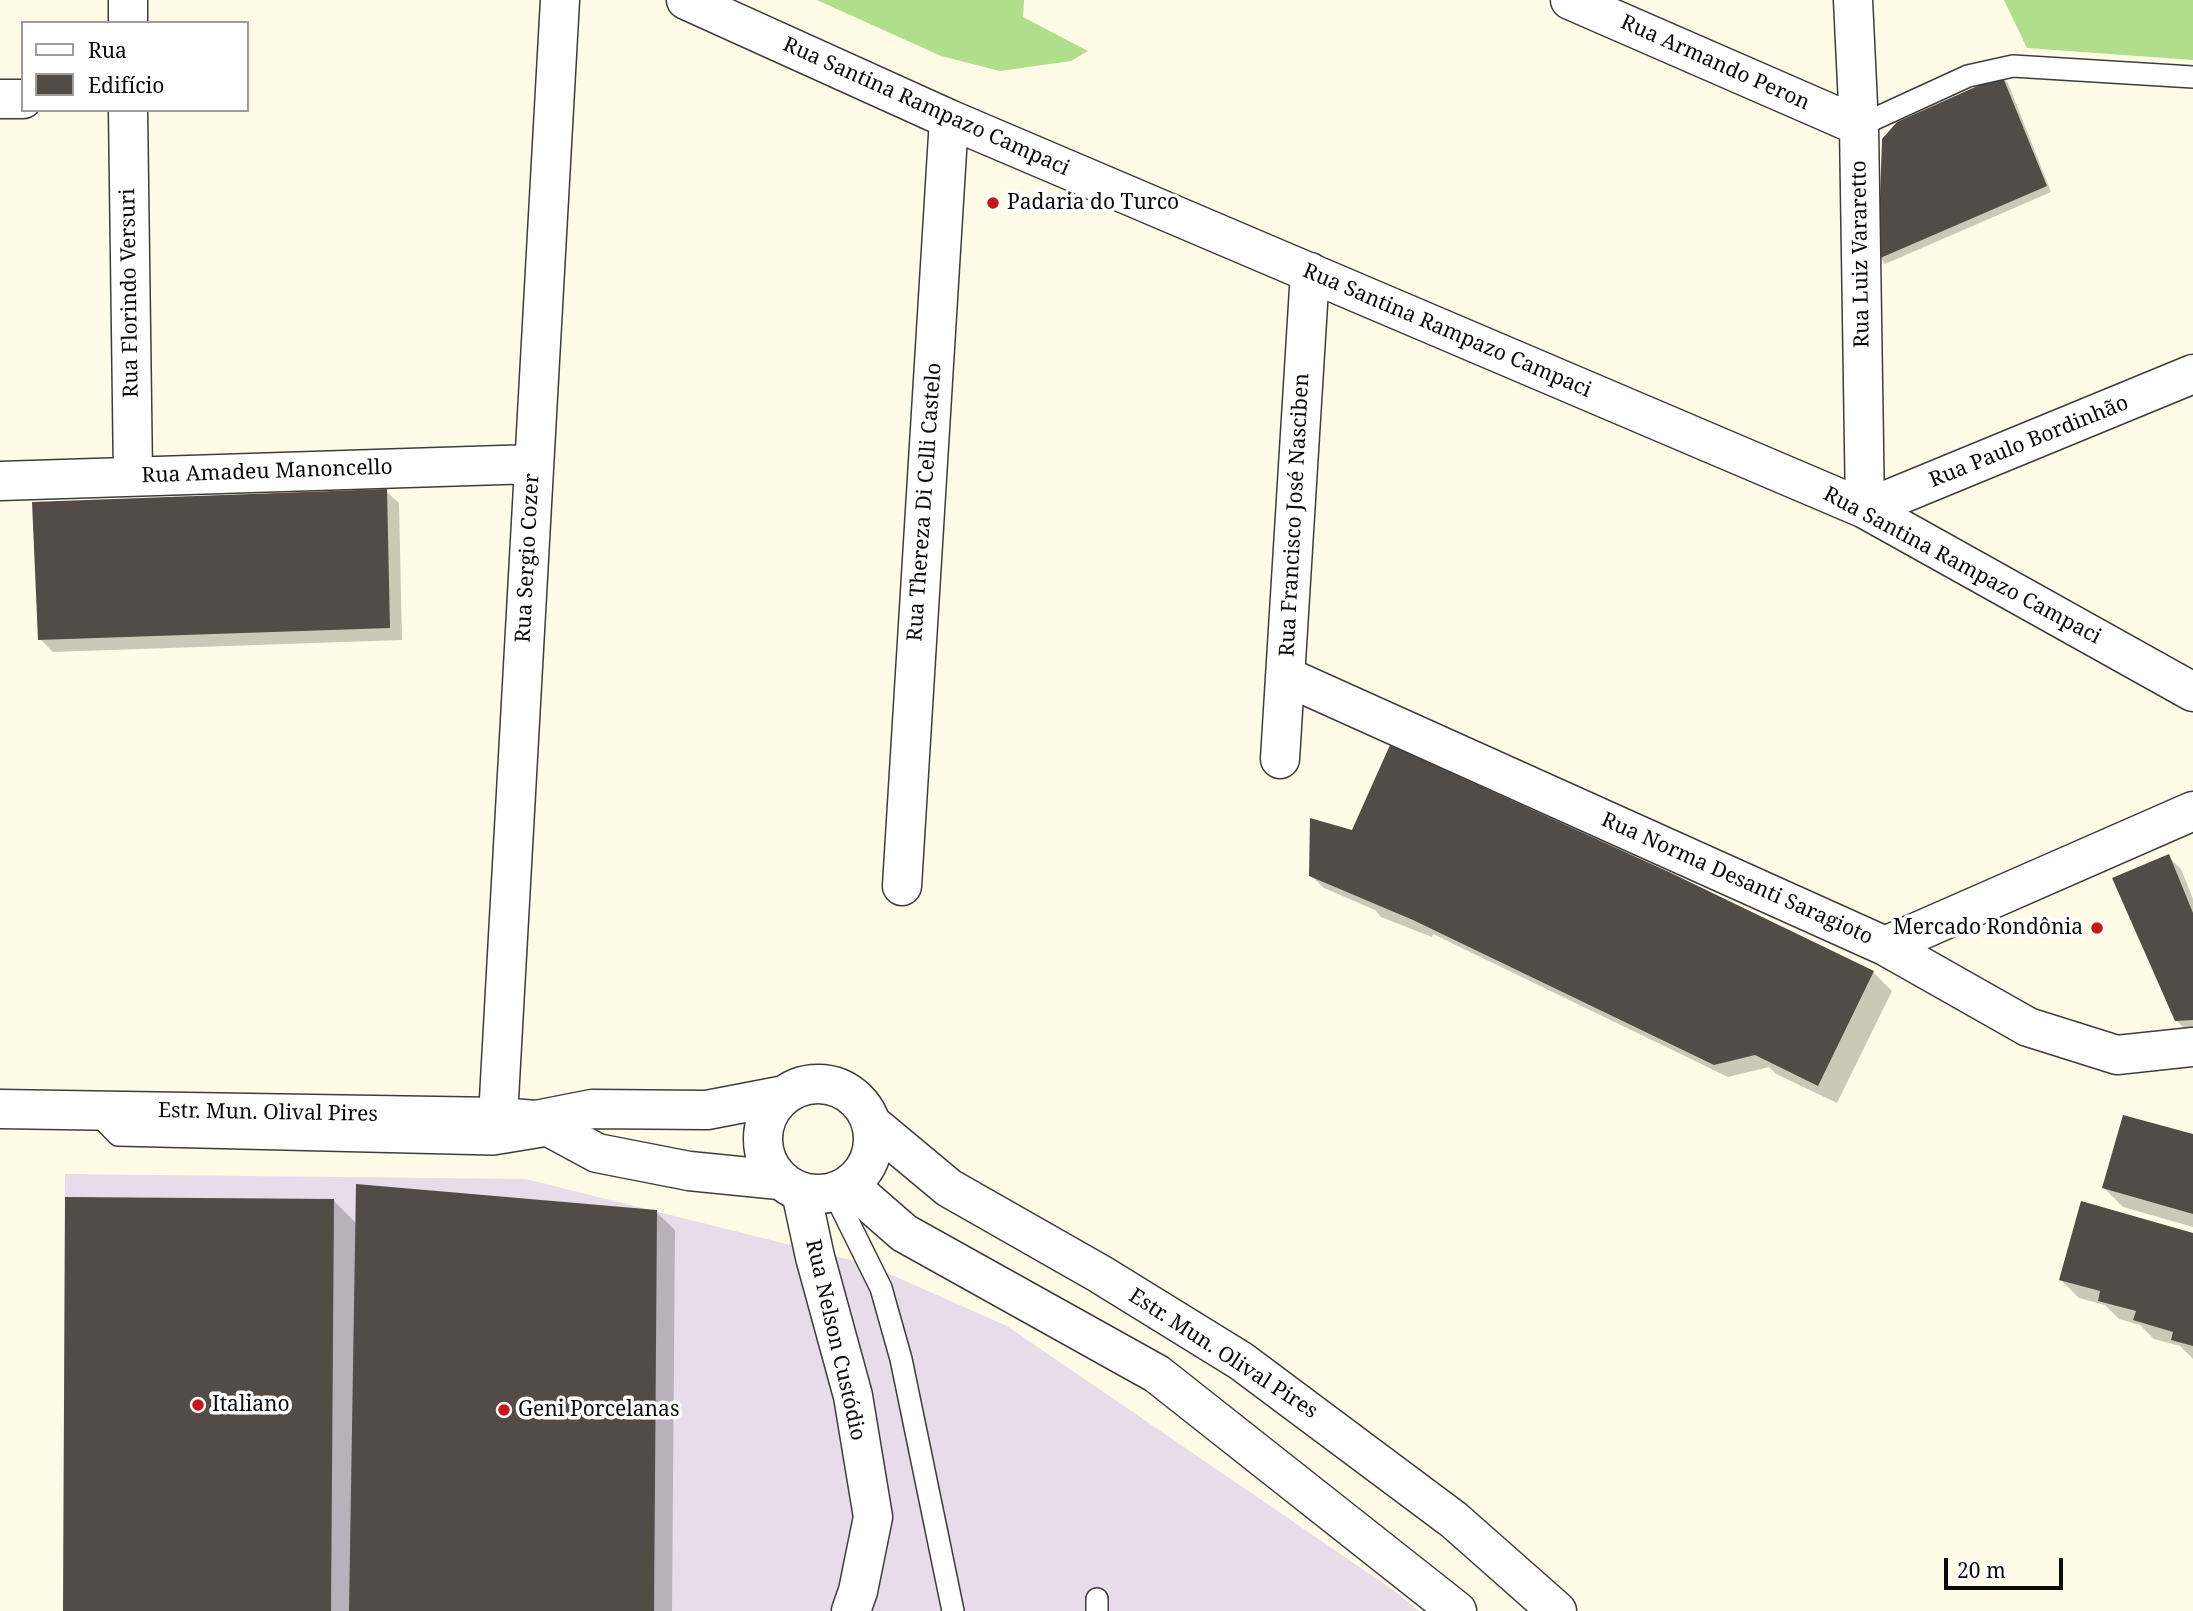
<!DOCTYPE html>
<html>
<head>
<meta charset="utf-8">
<style>
	body { margin:0 }
	#map { position:relative; width:2193px; height:1611px; overflow:hidden; background:#fffbe6; font-family:"Noto Serif",serif }
	canvas { display:block }
	.legend { position:absolute; left:21px; top:21px; width:228px; height:91px; box-sizing:border-box; background:#fff; border:2px solid #9d9d9d; margin:0; padding:9px 12px; list-style:none; font-size:21px; color:#0a0a0a }
	.legend li { display:flex; align-items:center; gap:14px; height:35px }
	.legend b { width:35px; border:2px solid #9d9d9d }
	.scale { position:absolute; left:1944px; top:1558px; width:119px; height:32px; box-sizing:border-box; border:4px solid #0a0a0a; border-top:0; padding-left:9px; font-size:21px; line-height:24px; white-space:nowrap; color:#0a0a0a; -webkit-text-stroke:5px #fff; paint-order:stroke }
</style>
</head>
<body>
<div id="map">
<canvas width="2193" height="1611"></canvas>
<ul class="legend">
<li><b style="height:9px;background:#fff"></b>Rua</li>
<li><b style="height:19px;background:#534b45"></b>Edifício</li>
</ul>
<div class="scale">20 m</div>
</div>
<script>
const ctx = document.querySelector('canvas').getContext('2d');
ctx.lineJoin = 'round';
function fillPath(path, color) { ctx.fillStyle = color; ctx.fill(path, 'evenodd'); }
const poly = rows => new Path2D(rows.map(r => 'M' + r).join(''));
function stroke(path, color, width, dash) { ctx.strokeStyle = color; ctx.lineWidth = width; ctx.lineCap = dash ? 'butt' : 'round'; ctx.setLineDash(dash || []); ctx.stroke(path); }
function write(font, color, halo, rows, align = 'center') {
  ctx.font = font + ' "Noto Serif",serif'; ctx.lineWidth = 7; ctx.setLineDash([]); ctx.textBaseline = 'middle'; ctx.strokeStyle = halo; ctx.fillStyle = color; for (const [text, x, y, turn = 0] of rows) {
    ctx.save(); ctx.translate(x, y); ctx.rotate((+turn || 0) * Math.PI / 180); ctx.textAlign = isNaN(turn) ? turn : align; if (halo) ctx.strokeText(text, 0, 0); ctx.fillText(text, 0, 0); ctx.restore();
  }
}
fillPath(poly([
	[65,1174,526,1179,867,1264,1007,1326,1396,1592,1419,1611,63,1611]
]), '#e9dcea');
fillPath(poly([
	[817,0,1024,0,1023,17,1088,51,1071,61,1000,71,941,56],
	[2004,0,2193,0,2193,60,2027,48]
]), '#afdf8b');
fillPath(poly([
	[2002,77,2008,83,2051,192,1885,264,1880,258],
	[386,491,399,503,402,640,53,652,40,639],
	[2168,856,2181,869,2193,899,2193,1033,2189,1033,2176,1020],
	[1311,876,1873,972,1892,991,1837,1103,1776,1074,1769,1067,1728,1077,1433,934,1432,937,1381,917,1375,910,1324,888],
	[2193,1136,2193,1227,2123,1207,2104,1188],
	[333,1200,357,1224,656,1212,675,1230,672,1611,65,1611],
	[2193,1235,2193,1359,2180,1346,2154,1339,2140,1325,2119,1319,2105,1305,2079,1298,2060,1279]
]), '#0003');
fillPath(poly([
	[2002,75,2047,186,1878,259,1882,139,1897,122],
	[387,489,390,628,38,640,32,502],
	[1390,745,1669,872,1874,971,1818,1086,1755,1055,1714,1065,1413,920,1309,876,1310,818,1352,830],
	[2169,854,2193,913,2193,1020,2175,1021,2112,878],
	[2123,1115,2193,1134,2193,1214,2102,1188],
	[356,1184,657,1210,654,1611,349,1611],
	[65,1197,334,1199,331,1611,63,1611],
	[2081,1201,2193,1233,2193,1346,2171,1340,2173,1332,2133,1320,2136,1311,2098,1301,2100,1291,2059,1280]
]), '#534b45');
const lane = poly([
	[1859,126,1968,76,2013,66,2193,77],
	[95,1111,118,1135,494,1144,555,1134],
	[834,1193,881,1288,901,1359,953,1611],
	[1097,1611,1097,1599]
]);
const street = poly([
	[686,0,949,119,1865,509,2193,692],
	[1570,0,1859,126],
	[1853,0,1859,126,1865,509],
	[128,23,128,0],
	[0,99,23,99],
	[128,110,133,476],
	[0,481,533,464],
	[1865,509,2193,374],
	[1285,676,1885,946,2028,1027,2117,1055,2193,1047],
	[1280,759,1310,272],
	[902,886,949,119],
	[1885,946,2193,811],
	'763 1139a55 55 0 1 1 110 0a55 55 0 1 1-110 0Z',
	[0,1109,498,1117,536,1120,592,1109,707,1110,785,1095],
	[498,1117,560,0],
	[536,1120,597,1153,689,1171,779,1180],
	[871,1123,949,1188,1100,1274,1241,1361,1454,1520,1557,1611],
	[849,1185,904,1233,1157,1374,1457,1611],
	[801,1192,815,1257,853,1396,873,1517,858,1591,851,1611]
]);
stroke(lane, '#3d3d3d', 24);
stroke(street, '#3d3d3d', 41);
stroke(lane, '#fff', 21);
stroke(street, '#fff', 38);
for (const [x, y, r, color] of [
	[993,203,7,"#c5161b"],
	[2097,928,7,"#c5161b"],
	[198,1405,7,"#c5161b"],
	[504,1410,7,"#c5161b"]
]) { const dot = new Path2D(); dot.arc(x, y, r, 0, 2 * Math.PI); ctx.fillStyle = color; ctx.fill(dot); stroke(dot, '#fff', 2.5); }
write('21px', '#0a0a0a', '#fff', [
	["Rua Armando Peron",1715,63,24],
	["Rua Santina Rampazo Campaci",926,107,24],
	["Rua Luiz Vararetto",1861,254,-91],
	["Rua Florindo Versuri",130,293,-91],
	["Rua Santina Rampazo Campaci",1447,331,23],
	["Rua Paulo Bordinhão",2029,442,-22],
	["Rua Amadeu Manoncello",267,472,-2],
	["Rua Thereza Di Celli Castelo",925,502,-86],
	["Rua Francisco José Nasciben",1295,515,-87],
	["Rua Sergio Cozer",528,558,-87],
	["Rua Santina Rampazo Campaci",1962,566,28],
	["Rua Norma Desanti Saragioto",1737,879,24],
	["Estr. Mun. Olival Pires",268,1113,1],
	["Rua Nelson Custódio",835,1340,77],
	["Estr. Mun. Olival Pires",1223,1354,33]
]);
write('21px', '#0a0a0a', '#fff', [
	["Padaria do Turco",1007,203],
	["Mercado Rondônia",2083,928,"right"],
	["Italiano",212,1405],
	["Geni Porcelanas",518,1410]
], 'left');
</script>
</body>
</html>
